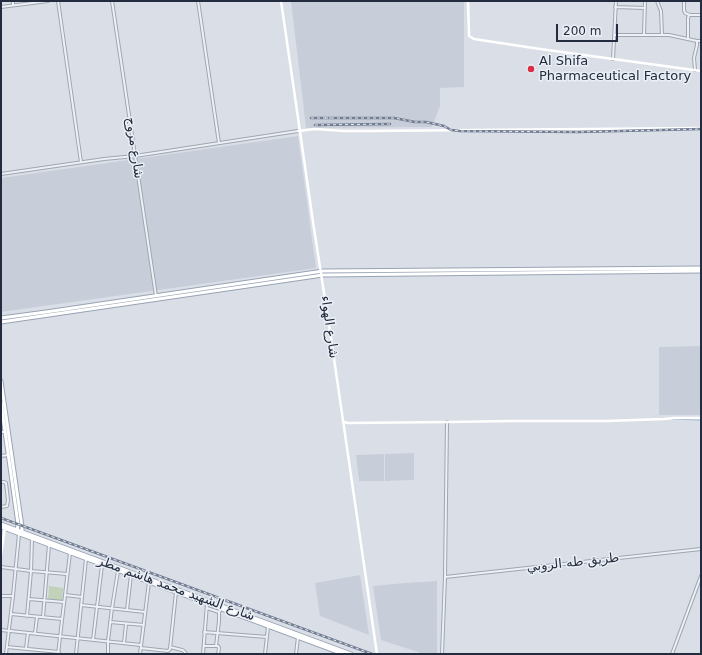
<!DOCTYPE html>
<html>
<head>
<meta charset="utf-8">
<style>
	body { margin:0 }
	#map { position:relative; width:702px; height:655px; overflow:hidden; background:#dadfe7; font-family:"DejaVu Sans",sans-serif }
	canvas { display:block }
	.frame { position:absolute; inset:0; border:2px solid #232c3e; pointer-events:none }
	.scale { position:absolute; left:556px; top:24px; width:62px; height:18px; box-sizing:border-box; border:2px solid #232c3e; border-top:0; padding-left:5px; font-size:12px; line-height:14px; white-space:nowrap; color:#232c3e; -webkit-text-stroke:3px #eaeef5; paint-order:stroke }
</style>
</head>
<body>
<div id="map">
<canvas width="702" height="655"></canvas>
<div class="frame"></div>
<div class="scale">200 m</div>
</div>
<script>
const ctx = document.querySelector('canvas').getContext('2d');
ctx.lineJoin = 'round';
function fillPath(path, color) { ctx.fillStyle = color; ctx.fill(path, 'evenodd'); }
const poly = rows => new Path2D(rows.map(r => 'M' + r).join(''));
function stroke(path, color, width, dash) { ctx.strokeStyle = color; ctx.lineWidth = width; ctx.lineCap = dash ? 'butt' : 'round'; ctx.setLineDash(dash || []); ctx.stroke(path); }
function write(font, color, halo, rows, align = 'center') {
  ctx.font = font + ' "DejaVu Sans","Noto Sans Arabic",sans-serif'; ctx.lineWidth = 3; ctx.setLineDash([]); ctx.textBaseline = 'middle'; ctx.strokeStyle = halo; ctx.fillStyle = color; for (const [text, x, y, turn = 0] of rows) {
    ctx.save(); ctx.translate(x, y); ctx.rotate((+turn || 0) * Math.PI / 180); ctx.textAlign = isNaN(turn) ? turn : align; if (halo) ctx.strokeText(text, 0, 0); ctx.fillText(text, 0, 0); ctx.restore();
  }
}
fillPath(poly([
	[291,1,464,1,464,87,440,88,440,106,432,127,306,128],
	[298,136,316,268,1,312,1,178],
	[701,346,701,415,659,415,659,347],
	[414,453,414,480,385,481,385,454],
	[384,454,384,481,359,481,356,455],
	[360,575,369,635,320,616,315,583],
	[437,581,437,654,424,654,381,640,373,586,405,583]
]), '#c8ced9');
fillPath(poly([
	[49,586,63,588,62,601,48,600]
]), '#c0d2ba');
stroke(poly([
	[672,419,701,420]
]), '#91accc', 1);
const street = poly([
	[13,1,13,5],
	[58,1,81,162],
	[112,1,156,296],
	[198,1,219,143],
	[657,1,661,11,662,35],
	[684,1,684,10,685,13,690,15,701,15],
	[1,7,48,1],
	[615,7,645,8],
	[644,34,645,1],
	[614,35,669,35,697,41,697,45,694,58,695,70],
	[688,39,688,18,689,15,690,15],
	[697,41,701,41],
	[613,59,616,1],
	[1,174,104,159,135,156,298,131],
	[1,432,5,432],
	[1,456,8,455],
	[1,482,4,482,6,483,8,500,7,506,1,507],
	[1,567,31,571,67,574],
	[445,577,701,549],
	[65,595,82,597],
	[1,596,13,596],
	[29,599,64,602],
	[81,605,145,612],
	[207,608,219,612],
	[127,610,131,575],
	[11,614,62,619],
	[27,616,31,571,32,539],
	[43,617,49,545],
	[110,622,144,625],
	[1,630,141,645],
	[204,632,267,637],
	[35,633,37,617],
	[93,640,102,565],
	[124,643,126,624],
	[204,646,218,646,219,648,218,654],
	[216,646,219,621,219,613,221,608],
	[7,647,59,652],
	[170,647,182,650,184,651,186,654],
	[26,648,28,633],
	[141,648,168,651,170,649,176,592],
	[6,654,13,596,19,534],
	[58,654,70,553],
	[76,654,86,559],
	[108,654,108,641,112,608,118,571],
	[140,654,149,582],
	[203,654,207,604],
	[265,654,268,627],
	[296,654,298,637],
	[442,654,445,577,447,422],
	[672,654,701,576]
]);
const primary = poly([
	[1,318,46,312,323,271,701,268],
	[1,322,323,275,701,271],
	[1,381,20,513,22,526,22,533],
	[1,403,18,524,17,532],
	[1,524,351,654],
	[1,527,343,654]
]);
stroke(street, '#9fa6b1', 4);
stroke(primary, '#98a3b4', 5);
stroke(street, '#edf0f5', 2);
stroke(poly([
	[281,1,295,97,313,222,331,338,377,654],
	[468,1,469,34,469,36,474,39,540,49,701,71],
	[298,131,315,129,344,131,369,131,701,128],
	[343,422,348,423,447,422,511,421,606,421,664,419,674,418,701,418],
	[1,555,5,527]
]), '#fff', 2.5);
stroke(primary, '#fff', 3);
const rail = poly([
	[311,118,331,118],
	[325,118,394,118,415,122,426,122,444,126,451,130,460,131,578,132,701,129],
	[315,125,390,124],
	[1,518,372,654]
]);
stroke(rail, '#727d92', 2.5);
stroke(rail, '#eaeef5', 1, [3]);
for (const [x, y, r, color] of [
	[531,69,4,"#dc2f45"]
]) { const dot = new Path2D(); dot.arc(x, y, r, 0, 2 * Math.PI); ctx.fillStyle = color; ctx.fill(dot); stroke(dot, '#eaeef5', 1.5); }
write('13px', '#232c3e', '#eaeef5', [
	["Al Shifa",539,62],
	["Pharmaceutical Factory",539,77]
], 'left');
write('13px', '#232c3e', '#eaeef5', [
	["شارع مروج",134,148,82],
	["شارع الهواء",329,327,82],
	["طريق طه الروبي",573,563,-6],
	["شارع الشهيد محمد هاشم مطر",176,589,20]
]);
</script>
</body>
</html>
